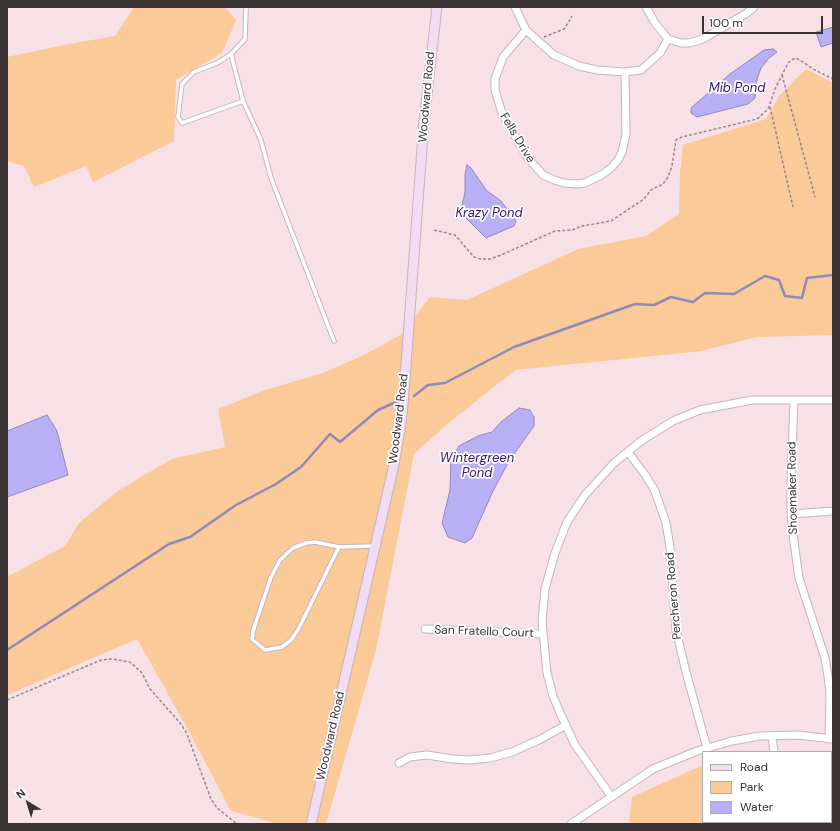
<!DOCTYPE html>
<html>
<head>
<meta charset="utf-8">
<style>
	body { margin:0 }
	#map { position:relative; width:840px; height:831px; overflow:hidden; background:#f8e0e7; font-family:"DM Sans",sans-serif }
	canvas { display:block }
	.frame { position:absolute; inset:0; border:8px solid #3a3133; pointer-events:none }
	.legend { position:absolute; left:702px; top:751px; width:130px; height:72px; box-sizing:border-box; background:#fff; border:1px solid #b0adad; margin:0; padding:5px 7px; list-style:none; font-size:12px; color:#3a3133 }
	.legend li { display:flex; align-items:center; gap:8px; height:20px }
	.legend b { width:20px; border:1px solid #b0adad }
	.north { position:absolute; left:8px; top:783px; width:40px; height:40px; -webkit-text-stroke:3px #fff; paint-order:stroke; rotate:322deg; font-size:11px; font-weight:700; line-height:16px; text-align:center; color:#3a3133 }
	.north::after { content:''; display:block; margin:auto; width:14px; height:18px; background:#3a3133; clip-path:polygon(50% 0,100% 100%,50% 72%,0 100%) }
	.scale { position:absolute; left:702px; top:16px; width:121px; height:18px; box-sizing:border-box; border:2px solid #3a3133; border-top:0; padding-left:5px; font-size:12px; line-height:14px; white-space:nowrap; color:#3a3133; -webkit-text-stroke:3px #fff; paint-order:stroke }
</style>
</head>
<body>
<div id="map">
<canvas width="840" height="831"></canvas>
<div class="frame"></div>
<ul class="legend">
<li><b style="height:5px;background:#f1dcf3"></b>Road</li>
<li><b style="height:11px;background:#faca98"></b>Park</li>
<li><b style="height:11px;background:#b8aff5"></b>Water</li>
</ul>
<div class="north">N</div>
<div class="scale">100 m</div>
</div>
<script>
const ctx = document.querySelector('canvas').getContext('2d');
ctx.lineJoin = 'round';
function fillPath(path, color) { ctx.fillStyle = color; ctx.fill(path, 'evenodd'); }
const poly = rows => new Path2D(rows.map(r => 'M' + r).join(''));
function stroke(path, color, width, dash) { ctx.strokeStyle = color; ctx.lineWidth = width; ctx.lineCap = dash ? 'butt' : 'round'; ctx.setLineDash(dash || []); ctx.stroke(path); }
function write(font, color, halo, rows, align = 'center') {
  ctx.font = font + ' "DM Sans",sans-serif'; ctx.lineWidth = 3.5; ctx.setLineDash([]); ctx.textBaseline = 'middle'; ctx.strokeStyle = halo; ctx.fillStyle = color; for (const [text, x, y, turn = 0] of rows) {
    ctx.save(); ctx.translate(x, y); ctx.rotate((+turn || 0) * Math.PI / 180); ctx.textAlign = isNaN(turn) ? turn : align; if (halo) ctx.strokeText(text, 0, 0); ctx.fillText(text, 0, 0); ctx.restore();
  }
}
fillPath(poly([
	[134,7,225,7,236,20,222,53,176,80,174,141,93,182,86,166,34,187,24,166,7,161,7,57,69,44,115,36],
	[806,69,833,83,833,335,757,337,702,351,515,370,445,426,414,454,376,650,326,824,279,824,231,811,186,726,137,639,7,695,7,577,65,546,79,523,119,490,172,459,225,447,218,409,265,390,323,373,366,354,402,334,430,297,467,300,578,249,646,236,679,214,680,173,683,145,766,119,780,95],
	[703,765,703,822,724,822,724,824,629,824,632,797]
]), '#faca98');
const water = poly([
	[833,27,833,43,821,47,816,32,833,27],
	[773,49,777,52,769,58,761,68,757,79,755,98,748,104,697,117,691,113,691,108,730,74,764,50,773,49],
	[467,165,471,168,487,191,501,201,516,221,514,226,486,238,465,217,462,206,465,192,465,174,467,165],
	[519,408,530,410,534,417,534,426,509,461,493,491,472,538,465,543,448,537,442,523,450,490,451,459,459,446,478,436,492,432,501,422,519,408],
	[47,415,57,431,68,475,7,497,7,431,47,415]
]);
fillPath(water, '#b8aff5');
stroke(water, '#9289bb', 1);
stroke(poly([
	[414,396,428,385,445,383,514,347,635,304,654,305,671,297,693,302,705,293,734,294,765,276,779,280,785,296,802,298,807,278,833,275],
	[7,650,169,544,190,537,236,505,276,484,301,467,330,434,340,442,378,410,396,402]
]), '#9289bb', 2.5);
const lane = poly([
	[231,54,243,101,182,123,178,117,182,84,194,72,217,63,231,54,245,39,246,7],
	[243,101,261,140,271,178,334,341],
	[339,547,315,542,306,543,293,548,280,560,271,577,253,631,252,639,265,650,282,647,291,640,298,630,339,547,374,546]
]);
const street = poly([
	[515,7,526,30,538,41,554,55,579,66,597,70,625,72,641,70,660,53,668,39],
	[646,7,655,23,668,39,681,43,689,43,700,40,708,36,747,13,754,7],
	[526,30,503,57,495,79,495,90,502,113,527,157,543,175,554,180,564,183,577,184,585,183,603,174,611,168,618,160,622,152,626,134,625,72],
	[794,400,791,480,791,514,794,542,799,578,825,658,828,676,830,694,829,738],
	[628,452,646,476,655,491,666,523,670,547,676,630,686,672,707,748],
	[791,514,833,511],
	[425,629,543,634],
	[772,736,774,752],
	[399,763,410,757,427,755,453,759,469,760,490,758,512,752,539,740,566,725],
	[611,796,575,745,561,715,553,696,547,673,542,621,545,589,555,553,567,522,585,495,614,463,641,441,673,421,700,410,752,400,833,400],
	[787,822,788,824],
	[571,824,653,769,697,751,732,741,760,736,798,735,832,739]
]);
const secondary = poly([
	[311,824,393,469,400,431,403,405,424,121,437,7]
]);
stroke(lane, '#c9b3b9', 5.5);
stroke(street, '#c9b3b9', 9);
stroke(secondary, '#c9b3b9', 11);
stroke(poly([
	[544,37,564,29,568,23,572,16],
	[782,75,815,197],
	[770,107,793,207],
	[434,230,455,235,474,257,481,259,490,259,501,255,555,231,572,230,582,226,611,221,644,199,651,190,663,184,668,177,672,166,676,140,682,137,757,119,766,111,769,107,775,89,788,63,792,60,795,58,800,60,813,69,833,79],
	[7,700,101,660,112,659,130,662,142,673,150,689,181,724,187,734,211,799,217,808,237,824]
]), '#98878c', 1.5, [3, 2]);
stroke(lane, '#fff', 3.5);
stroke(street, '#fff', 7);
stroke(secondary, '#f1dcf3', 9);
write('12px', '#3a3133', '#fff', [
	["Woodward Road",427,97,-85],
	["Fells Drive",517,138,59],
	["Woodward Road",399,419,-83],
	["Shoemaker Road",793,488,-91],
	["Percheron Road",674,596,-95],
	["San Fratello Court",484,632,2],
	["Woodward Road",331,736,-77]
]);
write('italic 13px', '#341276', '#fff', [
	["Mib Pond",737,89],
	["Krazy Pond",489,214],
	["Wintergreen",477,459],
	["Pond",477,474]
]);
</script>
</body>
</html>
